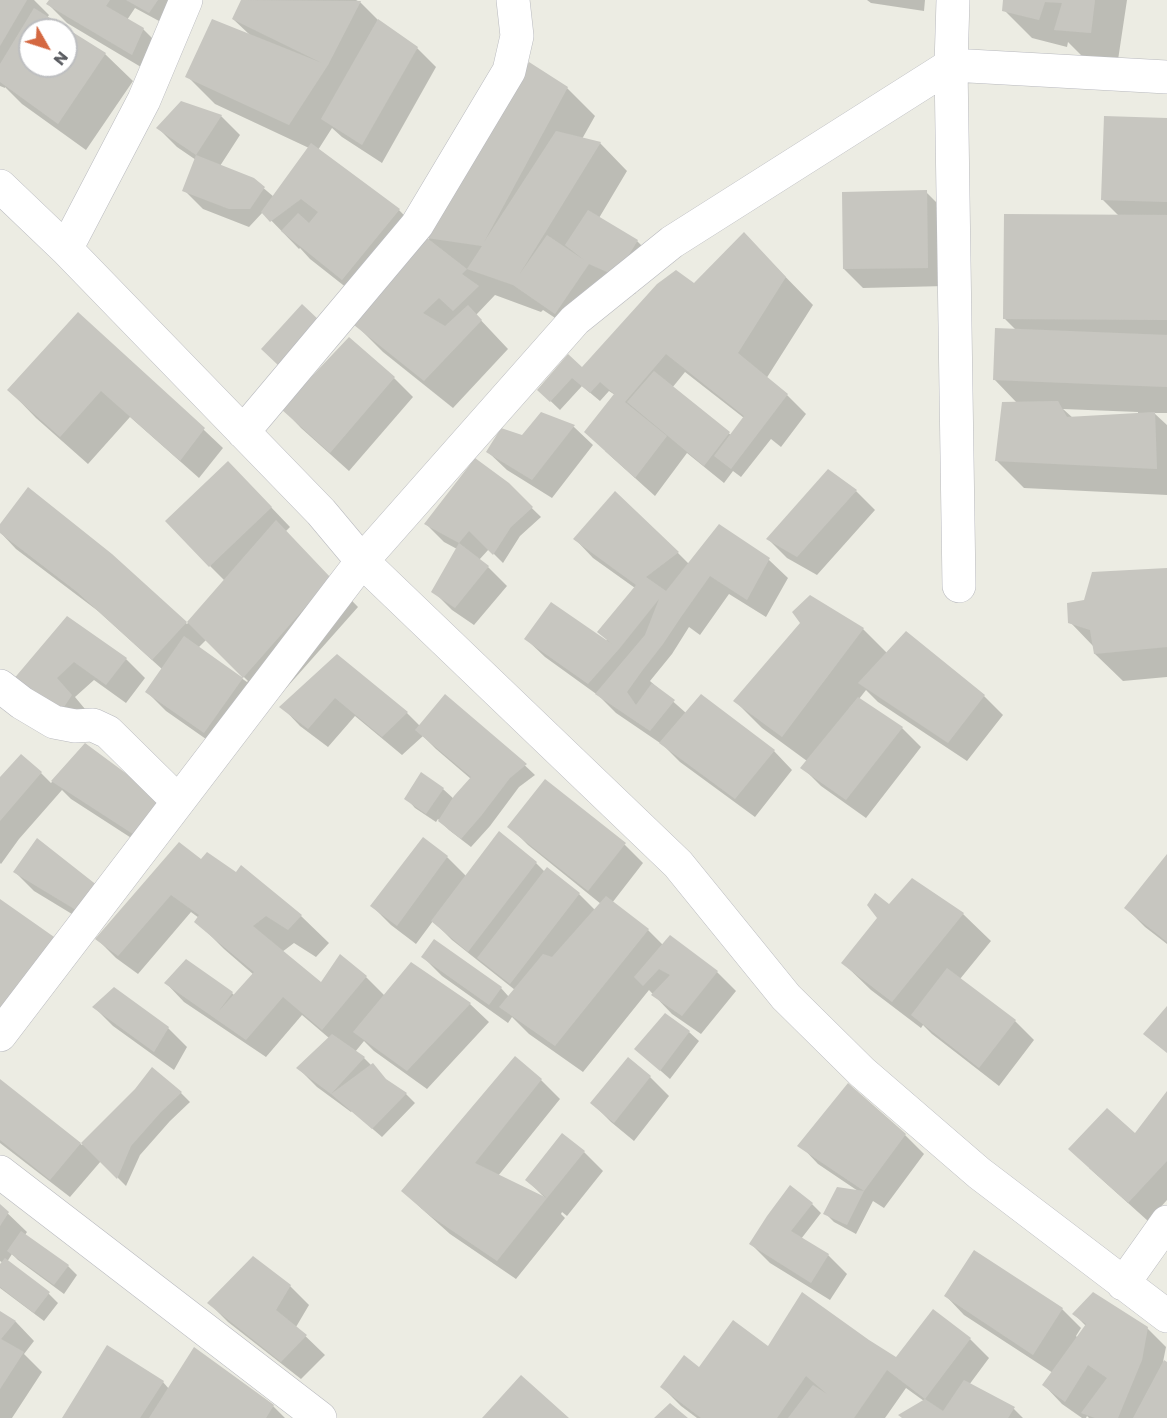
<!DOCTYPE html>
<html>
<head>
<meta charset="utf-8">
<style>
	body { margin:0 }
	#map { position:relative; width:1167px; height:1418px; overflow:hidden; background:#ecece3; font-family:Poppins,sans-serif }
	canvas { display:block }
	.north { position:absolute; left:18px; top:18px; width:60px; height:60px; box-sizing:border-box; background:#fff; border:2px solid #bdbec0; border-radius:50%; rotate:129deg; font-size:16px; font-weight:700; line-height:24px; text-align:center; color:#5b5d62 }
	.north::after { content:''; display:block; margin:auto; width:21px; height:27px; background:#d46841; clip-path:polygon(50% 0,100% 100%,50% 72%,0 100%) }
</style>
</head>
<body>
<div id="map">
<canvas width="1167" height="1418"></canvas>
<div class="north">N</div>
</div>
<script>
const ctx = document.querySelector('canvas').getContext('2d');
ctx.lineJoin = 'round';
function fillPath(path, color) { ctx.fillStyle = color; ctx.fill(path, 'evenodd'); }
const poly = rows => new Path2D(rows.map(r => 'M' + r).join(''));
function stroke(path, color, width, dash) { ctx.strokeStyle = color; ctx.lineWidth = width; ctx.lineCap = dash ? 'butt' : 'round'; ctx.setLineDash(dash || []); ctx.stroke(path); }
fillPath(poly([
	[0,0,34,0,49,15,47,18,105,54,133,81,86,150,22,104,5,87,5,88,0,86],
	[30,30,66,30,66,66,30,66],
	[51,0,174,0,159,21,135,8,127,20,143,29,162,48,151,73,67,23,48,4],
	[243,0,356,0,360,2,380,22,417,48,436,67,382,163,342,137,332,128,318,150,399,210,428,240,530,64,567,88,595,116,582,139,600,143,627,171,599,218,637,241,656,260,635,294,609,281,575,331,543,310,541,312,495,295,476,315,508,349,453,408,383,352,356,325,371,307,310,259,300,248,299,249,263,212,249,227,203,209,184,190,196,160,177,147,158,128,221,116,240,135,220,166,254,180,274,197,309,148,215,104,187,76,251,36,233,19],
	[867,0,925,0,924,11,871,3],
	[1005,0,1127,0,1118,60,1083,57,1068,42,1067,47,1032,38,1004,10],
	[1167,119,1167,413,1154,413,1167,425,1167,495,1024,488,996,460,1018,404,994,379,1017,331,1005,319,1119,216,1103,200],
	[1063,409,1138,412,1138,414,1073,418],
	[926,192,945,211,946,286,863,288,844,269],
	[771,262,813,305,766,379,787,395,806,414,781,447,771,439,741,477,733,471,724,483,687,453,655,496,605,451,615,395,609,391,600,401,582,386,560,410,539,390,583,369,694,285],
	[685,372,744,418,731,435,672,388],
	[130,360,223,448,199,478,130,417,88,464,36,418,9,390],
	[394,378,413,397,349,471,301,428,283,409],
	[541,414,574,427,593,445,552,498,507,470,488,452,522,437],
	[247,482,290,527,285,532,358,607,272,704,223,751,166,711,147,692,163,670,98,611,16,549,0,532,0,526,111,555,187,624,225,581,210,566],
	[206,640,248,681,247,682,198,648],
	[508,485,541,517,520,536,503,563,489,549,479,560,488,567,507,586,474,625,452,610,433,591,457,549,444,542,426,524],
	[856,491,875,510,817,575,787,558,768,539],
	[575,539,678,553,689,564,769,560,788,578,766,617,729,594,700,635,689,627,672,654,650,681,686,713,774,751,792,770,755,817,680,762,663,745,616,713,599,696,545,657,526,639,606,641,635,588,593,558],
	[1167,569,1167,677,1123,681,1095,654,1094,647,1070,622,1085,602],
	[810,597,863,629,887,653,984,696,1003,715,967,761,878,702,866,690,859,699,902,728,921,747,866,818,821,786,802,767,807,761,762,728,735,701,802,623],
	[67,618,126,659,145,678,126,703,94,680,75,697,90,715,74,740,14,680],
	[337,656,407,713,420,726,500,742,535,775,519,787,490,826,471,847,449,830,438,819,436,822,415,808,406,798,443,789,454,799,471,779,436,749,423,736,402,755,355,716,328,747,300,726,282,707],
	[85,745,156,854,71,799,62,790,19,839,1,864,0,863,0,780,41,773,51,783],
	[509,826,625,845,643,863,612,903,648,930,663,945,717,972,736,991,701,1034,672,1014,649,990,583,1072,529,1034,512,1017,508,1023,442,976,423,957,501,988,509,997,515,990,452,940,433,921,416,944,391,925,372,906,423,839,447,857,467,877,536,863,545,872,547,869,579,894,595,910,601,904,528,845],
	[38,841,95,928,34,891,15,872],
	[1167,857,1167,944,1145,927,1126,908],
	[202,861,301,916,329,943,316,957,294,943,282,952,321,984,366,977,385,996,470,1004,489,1022,427,1089,374,1051,364,1041,355,1052,364,1058,389,1083,406,1094,415,1103,382,1137,352,1111,351,1112,317,1087,298,1068,329,1038,302,1015,266,1057,184,1002,166,983,232,993,234,995,254,975,224,949,196,921,199,918,191,912,138,974,116,958,97,939],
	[913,880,963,914,991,941,960,979,1015,1021,1034,1040,999,1086,932,1034,923,1025,921,1028,871,990,843,963,889,906],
	[114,989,168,1028,187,1047,174,1070,113,1026,94,1007],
	[665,1015,689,1032,699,1041,670,1079,636,1049],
	[515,1058,541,1080,560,1099,498,1176,545,1198,527,1180,584,1152,603,1171,567,1216,562,1212,561,1214,565,1218,516,1279,450,1234,422,1209,403,1191],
	[628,1059,650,1077,669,1096,634,1141,611,1122,592,1103],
	[0,1080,82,1145,136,1090,181,1093,190,1102,170,1121,140,1155,126,1186,101,1161,70,1197,0,1143],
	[1167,1093,1167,1200,1148,1221,1089,1168,1135,1135],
	[905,1135,924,1154,884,1208,873,1201,856,1234,834,1222,825,1213,858,1191,818,1164,800,1145],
	[812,1204,821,1213,801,1239,828,1255,847,1274,830,1300,770,1263,751,1244],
	[0,1206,27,1232,25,1235,68,1266,77,1275,64,1294,18,1260,12,1254,7,1262,49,1294,58,1303,44,1321,0,1288,0,1267,3,1263,0,1261],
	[974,1252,1062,1309,1081,1328,1076,1336,1078,1338,1086,1326,1074,1314,1147,1328,1166,1347,1163,1362,1167,1363,1167,1418,1089,1418,1087,1416,1086,1418,1082,1418,1062,1404,1044,1385,1053,1373,964,1315,946,1296],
	[253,1258,290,1286,309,1305,296,1327,325,1355,301,1379,228,1322,209,1303],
	[0,1313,16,1322,34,1341,24,1354,42,1372,12,1418,0,1418],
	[970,1339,989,1358,969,1385,1014,1409,1023,1418,903,1418,924,1401,906,1388,885,1418,697,1418,681,1406,662,1387,699,1369,768,1348,896,1360],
	[163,1382,169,1389,273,1406,285,1418,64,1418]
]), '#0003');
fillPath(poly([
	[0,0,27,0,0,46],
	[49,0,110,0,106,6,144,28,132,55,46,4],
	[126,0,158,0,149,13],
	[241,0,361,1,328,65,289,125,185,77,212,19,322,63,232,19],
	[1003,0,1095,0,1091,33,1054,30,1062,3,1045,2,1039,20,1002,11],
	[34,8,106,53,58,124,0,82,0,64],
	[30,30,66,30,66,66,30,66],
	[378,19,418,47,362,145,321,119],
	[529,62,568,87,484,242,556,131,601,142,519,275,547,235,584,260,565,245,588,210,638,240,616,276,589,264,555,314,513,285,467,269,482,246,427,238],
	[181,101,222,115,196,155,156,128],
	[1104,116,1167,118,1167,202,1101,200],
	[311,143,400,209,342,280,281,231,298,213,309,223,318,212,301,199,270,222,261,212],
	[196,155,254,178,265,187,250,209,229,209,182,191],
	[927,190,928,268,843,269,842,192],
	[1004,214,1167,215,1167,320,1003,319],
	[744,232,786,277,738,353,788,394,731,469,714,456,744,416,666,354,625,402,667,436,635,478,584,432,614,394,600,382,590,393,572,378,550,402,537,390,568,354,582,367,657,284,676,270,694,283],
	[427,238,467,269,462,274,479,286,453,311,439,298,423,313,445,326,468,305,482,320,424,381,354,325],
	[302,304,320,321,279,366,261,349],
	[78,312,205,428,180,461,101,391,60,437,7,390],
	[995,328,1167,335,1167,387,993,380],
	[349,337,395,377,330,453,281,409],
	[654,371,730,432,704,466,627,402],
	[1058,401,1067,417,1155,412,1157,469,995,461,1002,402],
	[541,412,575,425,532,480,486,452,501,428,522,435],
	[475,458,509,483,533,507,511,527,493,555,469,531,459,543,424,524],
	[228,461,272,507,209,567,165,521],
	[828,469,857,490,797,557,766,539],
	[28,487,112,554,187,622,276,520,331,578,243,678,204,733,145,692,184,636,243,678,187,622,152,660,77,592,0,533,0,524],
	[615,491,679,552,646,577,666,591,719,524,770,558,747,600,710,576,681,617,663,644,642,671,627,692,636,705,652,683,675,700,650,731,595,694,645,635,659,599,619,649,588,684,524,639,551,602,612,644,597,632,636,585,573,539],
	[459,543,489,566,455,608,431,592],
	[1167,568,1167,647,1094,654,1090,630,1068,623,1067,603,1084,600,1092,572],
	[810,595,864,628,782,737,733,701,800,623,792,612],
	[67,616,127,658,106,685,74,662,57,678,72,695,54,722,12,681],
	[906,631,985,695,948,743,858,683],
	[337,654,408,712,382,737,335,698,308,729,279,707],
	[445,694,527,764,510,778,481,816,461,839,438,821,454,796,471,777,415,730],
	[701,694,775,750,735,799,659,743],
	[858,697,903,727,846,800,800,768],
	[85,743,162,800,136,836,51,781],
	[21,754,42,772,0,821,0,777],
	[421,772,444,788,426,814,404,799],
	[545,779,626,843,588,891,507,827],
	[499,831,537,862,468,952,431,921],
	[423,837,448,856,397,926,370,906],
	[37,838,98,886,76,910,13,872],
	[179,842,201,859,207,852,236,872,241,865,302,915,288,930,266,916,253,926,321,982,340,954,367,976,322,1030,283,997,246,1040,164,983,186,959,233,992,218,1012,254,972,194,922,199,915,171,895,118,956,95,939],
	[1167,854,1167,942,1124,908],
	[547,867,580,893,510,984,477,958],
	[912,878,964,913,892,1002,841,963,877,918,867,905,875,893,889,904],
	[606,896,649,929,555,1046,499,1007,543,954,552,957],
	[0,899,57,939,0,1014],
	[670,935,718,971,682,1016,651,995,670,975,659,969,643,986,634,977],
	[434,939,502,987,489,1005,421,957],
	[411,962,471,1003,407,1071,353,1032],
	[947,968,1016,1020,979,1068,911,1015],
	[114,987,169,1027,154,1052,92,1007],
	[1167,1006,1167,1053,1143,1034],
	[665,1013,690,1031,660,1071,634,1049],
	[332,1034,365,1057,331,1094,373,1063,386,1079,407,1093,372,1129,331,1094,296,1068],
	[515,1056,542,1079,475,1163,547,1198,497,1261,429,1215,401,1191],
	[628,1057,651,1076,614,1123,590,1103],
	[152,1067,182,1092,161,1112,131,1146,117,1179,81,1143,135,1089],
	[0,1079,81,1143,50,1180,0,1140],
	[848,1083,906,1134,864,1191,847,1225,823,1214,837,1187,864,1191,797,1146],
	[1167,1091,1167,1161,1128,1203,1068,1149,1107,1108,1135,1133],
	[562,1133,585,1151,547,1198,525,1180],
	[790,1185,813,1203,791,1231,829,1254,811,1283,749,1244,767,1216],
	[0,1204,9,1212,0,1226],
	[21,1231,69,1265,54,1285,7,1251],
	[974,1250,1063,1308,1033,1355,944,1296],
	[253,1256,291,1285,276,1310,307,1335,281,1362,207,1303],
	[5,1258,50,1292,34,1313,0,1287,0,1264],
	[802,1292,869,1340,896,1357,933,1309,971,1338,925,1399,943,1411,964,1380,1015,1407,1008,1418,902,1418,898,1415,925,1399,887,1370,854,1418,788,1418,813,1385,827,1394,806,1376,777,1418,701,1418,660,1387,684,1355,699,1367,733,1320,768,1346],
	[1093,1292,1148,1327,1142,1360,1118,1418,1095,1418,1081,1413,1107,1378,1088,1365,1065,1402,1042,1385,1086,1324,1072,1314],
	[0,1311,16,1321,1,1339,24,1352,0,1389],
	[107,1345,164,1381,140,1418,62,1418],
	[194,1347,274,1405,266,1418,149,1418],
	[1164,1360,1167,1362,1167,1418,1133,1418],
	[521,1375,569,1418,482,1418],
	[670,1403,688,1418,654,1418]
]), '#c7c6c0');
const minor = poly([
	[186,0,144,100,66,249,321,512,362,561,678,864,786,997,862,1072,979,1173,1167,1316],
	[953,0,951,65,959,586],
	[0,186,66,249],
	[243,432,417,225,509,71,517,36,513,0],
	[0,686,22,703,54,722,75,726,93,725,108,732,178,801],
	[0,1035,362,561,575,320,672,242,951,65,1167,77],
	[0,1172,320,1418],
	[1123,1284,1167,1222]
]);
stroke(minor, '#b8b9be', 34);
stroke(minor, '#fff', 33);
</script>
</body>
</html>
